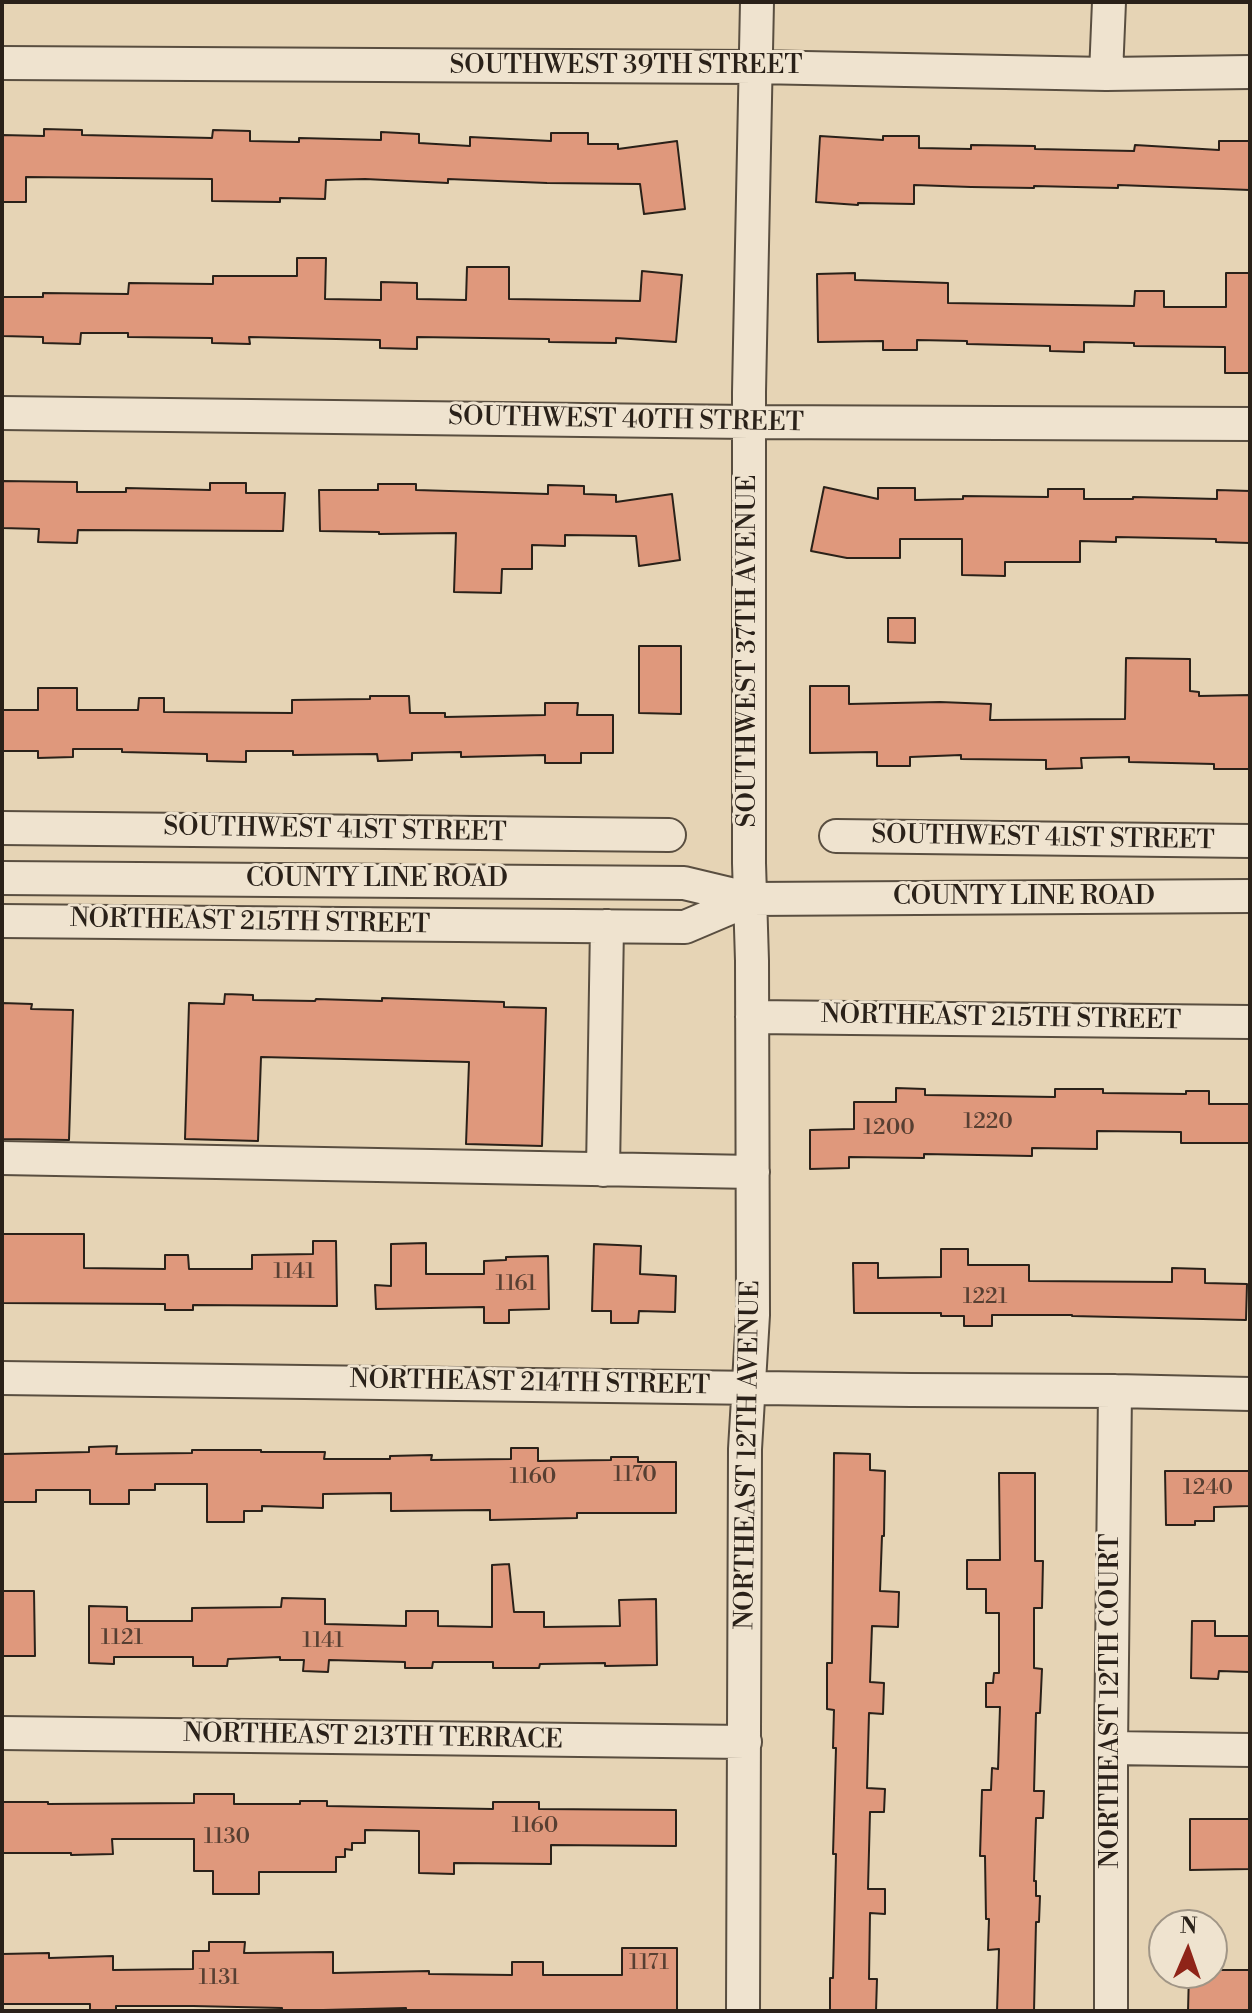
<!DOCTYPE html>
<html>
<head>
<meta charset="utf-8">
<style>
	body { margin:0 }
	#map { position:relative; width:1252px; height:2013px; overflow:hidden; background:#e6d4b5; font-family:"Libre Bodoni",serif }
	canvas { display:block }
	.frame { position:absolute; inset:0; border:4px solid #2a2119; pointer-events:none }
	.north { position:absolute; left:1148px; top:1909px; width:80px; height:80px; box-sizing:border-box; background:#efe3cf; border:2px solid #a09586; border-radius:50%; rotate:2deg; font-size:22px; font-weight:700; line-height:32px; text-align:center; color:#2a2119 }
	.north::after { content:''; display:block; margin:auto; width:28px; height:36px; background:#8f2418; clip-path:polygon(50% 0,100% 100%,50% 72%,0 100%) }
</style>
</head>
<body>
<div id="map">
<canvas width="1252" height="2013"></canvas>
<div class="frame"></div>
<div class="north">N</div>
</div>
<script>
const ctx = document.querySelector('canvas').getContext('2d');
ctx.lineJoin = 'round';
function fillPath(path, color) { ctx.fillStyle = color; ctx.fill(path, 'evenodd'); }
const poly = rows => new Path2D(rows.map(r => 'M' + r).join(''));
function stroke(path, color, width, dash) { ctx.strokeStyle = color; ctx.lineWidth = width; ctx.lineCap = dash ? 'butt' : 'round'; ctx.setLineDash(dash || []); ctx.stroke(path); }
function write(font, color, halo, rows, align = 'center') {
  ctx.font = font + ' "Libre Bodoni",serif'; ctx.lineWidth = 6; ctx.setLineDash([]); ctx.textBaseline = 'middle'; ctx.strokeStyle = halo; ctx.fillStyle = color; for (const [text, x, y, turn = 0] of rows) {
    ctx.save(); ctx.translate(x, y); ctx.rotate((+turn || 0) * Math.PI / 180); ctx.textAlign = isNaN(turn) ? turn : align; if (halo) ctx.strokeText(text, 0, 0); ctx.fillText(text, 0, 0); ctx.restore();
  }
}
const building = poly([
	[44,129,82,130,82,135,212,138,213,130,250,131,250,141,299,142,299,138,381,140,381,132,419,134,419,143,470,146,470,137,551,141,551,133,588,133,588,144,618,144,618,149,677,141,685,209,644,214,640,184,547,183,448,179,448,183,365,179,326,180,325,199,280,198,280,202,212,201,212,179,26,177,26,202,2,202,2,135,44,136,44,129],
	[820,136,883,140,883,136,919,136,919,148,971,149,971,145,1035,146,1035,149,1134,151,1135,145,1219,150,1219,141,1250,141,1250,190,1118,185,1118,188,1034,186,1034,188,971,187,914,185,914,204,858,203,858,205,816,202,820,136],
	[297,258,326,258,325,299,381,300,381,282,417,283,417,299,466,300,467,267,509,267,509,299,640,301,642,271,682,275,676,342,616,338,616,343,549,342,549,339,417,337,417,349,380,348,380,340,249,337,250,344,212,343,212,338,128,337,128,333,81,333,80,344,43,343,43,337,2,336,2,297,43,297,43,293,128,294,129,283,213,284,213,276,297,276,297,258],
	[855,273,855,280,948,283,948,303,1134,306,1135,291,1164,291,1164,307,1226,307,1226,273,1250,273,1250,373,1225,373,1225,347,1134,346,1134,343,1084,342,1084,352,1050,351,1050,346,967,344,967,341,917,340,917,350,883,350,883,341,818,342,817,274,855,273],
	[2,481,77,482,77,492,126,492,126,488,210,490,210,483,246,483,246,493,285,493,283,531,78,530,77,543,38,542,39,529,2,528,2,481],
	[378,484,416,484,416,490,548,494,548,485,584,486,584,494,616,495,616,502,672,494,680,560,639,566,636,536,565,535,565,546,532,545,532,569,502,569,501,593,454,592,456,533,379,534,379,532,320,531,319,490,378,490,378,484],
	[824,487,878,499,878,488,915,488,915,500,963,499,963,496,1048,497,1048,489,1084,489,1084,499,1133,499,1133,497,1217,499,1217,490,1250,491,1250,543,1216,542,1216,539,1116,537,1116,542,1080,541,1080,562,1005,562,1005,576,962,575,962,539,900,539,900,558,847,558,811,551,824,487],
	[888,618,915,618,915,643,888,642,888,618],
	[639,646,681,646,681,714,639,713,639,646],
	[1126,658,1190,659,1190,691,1199,692,1199,696,1250,695,1250,769,1214,769,1214,764,1129,762,1129,757,1081,758,1082,768,1046,769,1046,760,961,759,961,755,910,757,910,766,877,766,877,752,810,753,810,686,849,686,849,704,940,702,991,704,990,720,1125,719,1126,658],
	[38,688,77,688,77,710,138,710,139,698,164,698,164,712,292,713,292,700,370,699,370,696,409,696,410,713,445,713,445,717,545,715,545,703,578,703,577,715,613,715,613,753,581,753,581,763,545,763,545,755,461,757,461,752,412,753,412,760,378,761,377,754,293,755,293,751,246,751,246,762,207,761,207,754,122,752,122,749,73,749,73,757,38,758,38,751,2,751,2,710,38,710,38,688],
	[225,994,253,995,253,1000,315,1001,316,999,382,1001,382,998,504,1002,504,1007,546,1008,542,1146,466,1144,469,1062,261,1057,258,1141,185,1139,189,1003,224,1004,225,994],
	[2,1003,32,1004,31,1009,73,1010,69,1140,2,1139,2,1003],
	[896,1088,925,1089,925,1095,1055,1097,1055,1089,1103,1089,1103,1093,1186,1094,1186,1091,1209,1091,1209,1104,1250,1104,1250,1143,1181,1143,1181,1132,1097,1131,1097,1149,1032,1148,1032,1156,924,1154,924,1158,849,1157,849,1168,810,1169,810,1130,854,1129,854,1102,896,1102,896,1088],
	[2,1234,84,1234,84,1268,165,1269,165,1255,188,1255,189,1269,252,1269,252,1255,313,1254,313,1241,336,1241,337,1306,193,1305,193,1310,165,1310,165,1304,2,1303,2,1234],
	[426,1243,426,1274,484,1274,484,1261,506,1260,506,1257,548,1256,549,1309,509,1310,509,1323,484,1323,484,1307,376,1309,375,1285,391,1286,391,1244,426,1243],
	[594,1244,641,1246,640,1274,676,1276,675,1312,639,1311,638,1323,611,1323,611,1311,592,1311,594,1244],
	[941,1249,968,1249,968,1265,1029,1265,1029,1281,1172,1282,1172,1268,1205,1269,1205,1283,1247,1284,1246,1320,1072,1316,1072,1315,992,1315,992,1326,964,1326,964,1316,941,1316,941,1313,854,1313,853,1263,878,1263,878,1278,941,1277,941,1249],
	[117,1446,116,1454,192,1453,192,1450,261,1450,261,1452,325,1452,324,1459,390,1459,390,1456,432,1455,431,1460,511,1459,511,1448,538,1448,538,1461,611,1460,611,1457,638,1457,638,1462,676,1462,676,1513,577,1513,577,1518,490,1520,490,1510,391,1511,391,1493,323,1494,323,1508,262,1506,262,1511,244,1511,244,1522,207,1522,207,1484,155,1484,155,1490,129,1490,129,1504,90,1504,90,1490,36,1490,36,1502,2,1502,2,1454,89,1452,89,1447,117,1446],
	[834,1453,870,1454,870,1470,885,1471,884,1536,882,1536,880,1591,899,1592,898,1627,872,1626,870,1682,884,1683,883,1714,869,1713,867,1788,885,1789,884,1812,870,1812,868,1889,885,1889,885,1914,870,1913,869,1979,877,1979,876,2011,830,2011,830,1978,833,1978,836,1854,833,1854,836,1748,833,1748,834,1710,827,1709,827,1663,832,1663,834,1453],
	[1165,1471,1250,1471,1250,1506,1214,1507,1214,1521,1195,1521,1195,1525,1166,1525,1165,1471],
	[999,1473,1035,1473,1035,1561,1043,1561,1042,1608,1034,1608,1034,1668,1042,1669,1040,1713,1036,1713,1034,1791,1044,1791,1043,1818,1036,1818,1034,1881,1036,1881,1036,1896,1040,1896,1039,1922,1036,1922,1034,2011,997,2011,999,1949,988,1950,989,1919,986,1919,985,1856,980,1856,982,1790,991,1790,992,1768,998,1769,1000,1707,986,1707,986,1683,993,1683,994,1673,999,1673,999,1613,986,1613,986,1589,967,1589,967,1560,1000,1560,999,1473],
	[509,1564,514,1612,544,1612,544,1627,620,1626,619,1600,656,1599,657,1665,605,1666,605,1663,540,1664,539,1668,493,1668,493,1662,433,1662,432,1668,405,1668,405,1662,329,1660,328,1672,303,1671,304,1660,280,1660,280,1657,228,1659,227,1666,193,1666,193,1657,114,1657,114,1664,89,1663,89,1606,127,1607,127,1621,192,1621,192,1608,281,1607,282,1598,325,1599,325,1624,406,1626,406,1611,438,1611,438,1626,492,1627,492,1565,509,1564],
	[2,1591,34,1591,35,1656,2,1656,2,1591],
	[1192,1621,1215,1621,1215,1636,1250,1636,1250,1672,1219,1671,1218,1679,1191,1678,1192,1621],
	[194,1794,234,1794,234,1804,300,1804,300,1801,327,1801,327,1806,493,1809,493,1802,539,1802,539,1809,676,1810,676,1846,551,1845,551,1864,454,1863,454,1874,419,1873,419,1831,365,1830,365,1843,352,1843,352,1850,345,1849,345,1857,336,1857,336,1872,259,1872,259,1894,213,1894,213,1871,194,1871,194,1839,112,1839,113,1854,71,1855,71,1853,2,1853,2,1802,48,1802,48,1804,194,1803,194,1794],
	[1190,1819,1250,1819,1250,1869,1190,1870,1190,1819],
	[209,1942,245,1942,244,1953,333,1952,333,1973,429,1971,429,1974,512,1975,512,1962,543,1962,543,1975,622,1975,622,1948,677,1948,677,2011,433,2010,433,2011,406,2011,406,2008,282,2011,282,2008,193,2006,116,2006,116,2011,90,2011,90,2004,2,2004,2,1954,49,1953,49,1958,113,1956,113,1970,193,1969,193,1951,209,1951,209,1942],
	[1212,1970,1250,1970,1250,2011,1188,2011,1189,1973,1212,1973,1212,1970]
]);
fillPath(building, '#df987c');
stroke(building, '#2a2119', 2);
const minor = poly([
	[2,63,755,67,1106,74,1250,72],
	[1106,74,1109,2],
	[2,413,749,422,1250,424],
	[2,828,669,835],
	[836,836,1250,841],
	[2,878,684,883,751,899,1250,896],
	[2,921,685,927,751,899],
	[752,1017,1250,1022],
	[2,1158,753,1172],
	[603,1170,607,926],
	[2,1378,911,1390,1115,1391,1250,1394],
	[2,1733,745,1742],
	[1111,1748,1250,1750],
	[743,2011,745,1449,753,1315,752,961,749,863,749,392,757,2],
	[1111,2011,1111,1748,1115,1391]
]);
stroke(minor, '#594e40', 36);
stroke(minor, '#efe3cf', 32);
write('22px', '#573f32', null, [
	["1220",988,1123],
	["1200",889,1129],
	["1141",294,1273],
	["1161",516,1285],
	["1221",985,1298],
	["1170",635,1476],
	["1160",533,1478],
	["1240",1208,1489],
	["1121",122,1639],
	["1141",323,1642],
	["1160",535,1827],
	["1130",227,1838],
	["1171",649,1964],
	["1131",219,1979]
]);
write('26px', '#2a2119', '#efe3cf', [
	["SOUTHWEST 39TH STREET",626,67],
	["SOUTHWEST 40TH STREET",626,421,1],
	["SOUTHWEST 37TH AVENUE",749,651,-90],
	["SOUTHWEST 41ST STREET",335,831,1],
	["SOUTHWEST 41ST STREET",1043,839,1],
	["COUNTY LINE ROAD",377,880],
	["COUNTY LINE ROAD",1024,898],
	["NORTHEAST 215TH STREET",250,923,1],
	["NORTHEAST 215TH STREET",1001,1019,1],
	["NORTHEAST 214TH STREET",530,1384,1],
	["NORTHEAST 12TH AVENUE",749,1455,-89],
	["NORTHEAST 12TH COURT",1112,1701,-90],
	["NORTHEAST 213TH TERRACE",373,1738,1]
]);
</script>
</body>
</html>
